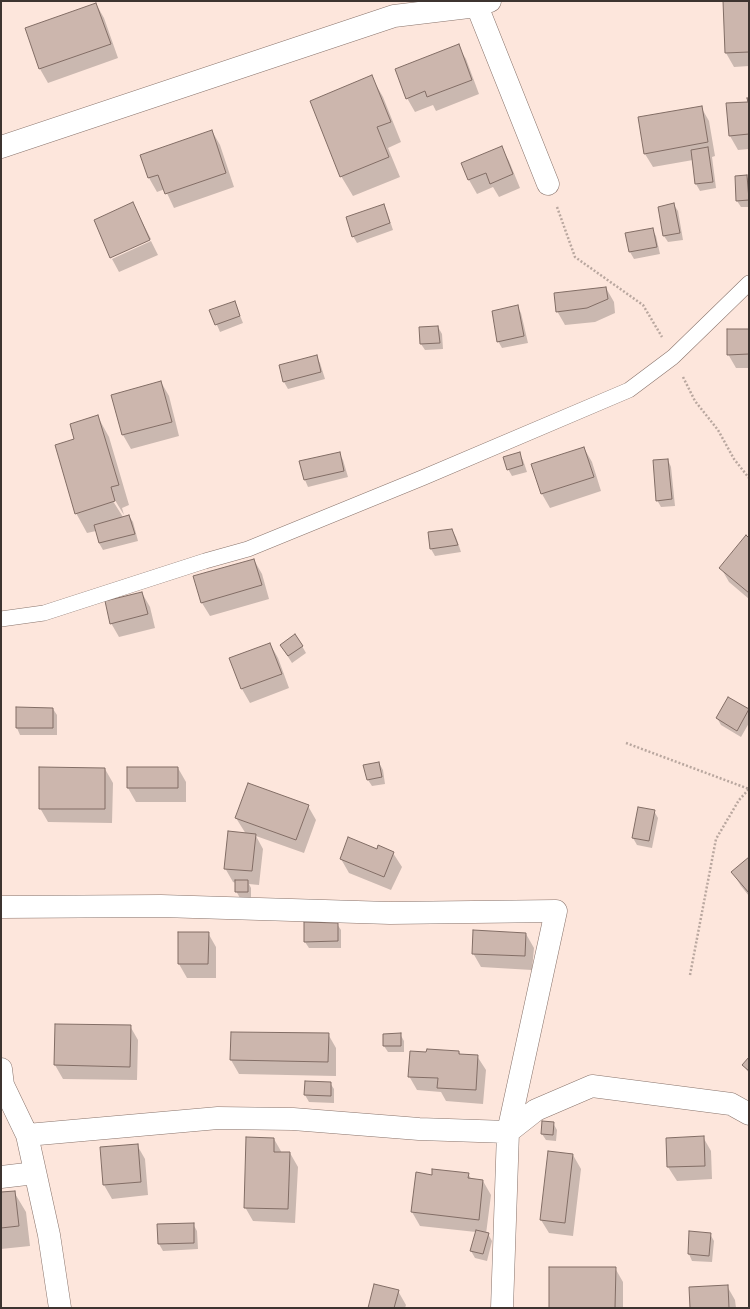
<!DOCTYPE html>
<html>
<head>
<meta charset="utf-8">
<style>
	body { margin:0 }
	#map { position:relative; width:750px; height:1309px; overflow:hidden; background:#fde6dc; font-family:"Titillium Web",sans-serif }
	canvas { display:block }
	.frame { position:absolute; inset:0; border:2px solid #3d3430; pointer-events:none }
</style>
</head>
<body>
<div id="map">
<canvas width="750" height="1309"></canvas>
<div class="frame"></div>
</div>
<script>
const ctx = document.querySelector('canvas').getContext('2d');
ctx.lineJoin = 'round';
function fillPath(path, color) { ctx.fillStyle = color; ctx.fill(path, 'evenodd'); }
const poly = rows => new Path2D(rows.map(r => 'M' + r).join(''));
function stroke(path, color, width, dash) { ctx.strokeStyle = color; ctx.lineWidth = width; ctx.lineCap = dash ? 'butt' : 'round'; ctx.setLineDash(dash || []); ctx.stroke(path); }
fillPath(poly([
	[724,1,749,1,749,66,734,67,726,53],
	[96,4,104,18,118,58,48,83,40,69],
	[458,46,466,59,479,94,436,111,433,105,415,112,407,98],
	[371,76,383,97,401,142,388,148,400,177,353,196,341,176],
	[749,103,749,149,738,150,730,136],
	[701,107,709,121,715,156,712,157,716,188,700,191,696,184,693,160,653,167,645,154],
	[212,131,220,145,234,187,174,208,165,189,157,192,149,178,141,156],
	[501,147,509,161,520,188,499,197,493,187,477,194,469,180,462,163],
	[746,176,749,180,749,207,741,207,737,201],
	[133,204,151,239,111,257],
	[674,205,678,211,683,240,668,242,664,236],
	[383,206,387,212,393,230,357,243,353,236],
	[652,229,656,236,660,254,634,259,630,252,626,234],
	[151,241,158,255,119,272,112,259],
	[606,288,614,302,615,313,595,322,565,325,557,311],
	[235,303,243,323,220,332,211,311],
	[517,306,521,313,528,343,502,348,498,341],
	[438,327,442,334,443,349,425,350,421,344],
	[749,330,749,368,736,368,728,354],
	[316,356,320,363,325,379,288,389,284,382,280,366],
	[161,382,169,396,179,436,131,449,123,435,113,395],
	[98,417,109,437,129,505,122,508,124,515,113,497,111,498,123,517,129,516,133,522,138,541,103,550,99,543,96,531,87,533,76,513,76,439],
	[584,448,592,462,601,491,550,508,542,494],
	[339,453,343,460,348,477,308,487,305,480,301,462],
	[519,454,523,460,527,472,512,476,508,469],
	[668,460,671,467,675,506,661,507,657,500],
	[452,530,456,537,461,552,435,556,431,549,429,533],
	[749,539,749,599,729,582,721,568],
	[254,560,262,574,269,599,210,616,202,603],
	[142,593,150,607,155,628,119,637,111,623],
	[270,644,278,658,289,688,250,703,242,689],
	[302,646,306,653,292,663,285,652],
	[728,698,749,710,749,723,741,737,721,725,717,718],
	[53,709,57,715,57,735,20,735,17,728],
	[379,763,383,770,385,784,372,786,368,780],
	[178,768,186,782,186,802,136,802,128,788],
	[105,769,113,783,112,823,48,822,40,808],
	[308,806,316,820,304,853,256,836,263,849,259,885,249,884,251,888,251,898,240,898,236,891,236,883,233,882,225,868,246,834,236,818],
	[654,811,658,818,652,848,637,845,633,838],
	[377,850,393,853,402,867,391,890,349,873,341,859],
	[749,859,749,896,741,886,733,873],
	[337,924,341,930,341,948,309,948,305,942],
	[208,933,216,947,216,978,187,978,179,964],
	[526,934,534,948,532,970,481,967,473,953],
	[130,1026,138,1040,137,1080,63,1079,55,1065],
	[232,1033,328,1034,336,1048,336,1076,239,1074,231,1060],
	[400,1034,404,1041,404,1052,388,1052,384,1046],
	[459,1052,461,1055,477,1056,486,1070,483,1104,446,1101,441,1092,417,1090,409,1076,427,1053],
	[749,1058,749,1073,743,1065],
	[306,1082,330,1083,334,1089,334,1103,309,1102,305,1095],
	[553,1123,557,1130,556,1141,546,1140,542,1134],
	[703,1137,711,1151,712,1179,677,1181,668,1167],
	[274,1139,282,1153,290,1153,298,1167,295,1223,253,1221,245,1207],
	[137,1145,145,1159,148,1195,112,1199,104,1185,101,1148],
	[573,1155,581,1169,573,1236,549,1233,541,1220],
	[416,1173,433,1176,468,1174,472,1180,483,1181,491,1195,486,1234,488,1234,492,1241,487,1261,475,1258,471,1251,476,1232,420,1226,412,1212],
	[14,1192,26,1212,30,1246,1,1249,1,1193],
	[193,1224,197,1231,198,1249,163,1251,159,1244,158,1225],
	[710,1234,714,1241,712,1262,692,1261,689,1254],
	[615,1268,623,1282,623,1308,550,1308],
	[727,1286,735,1300,736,1308,691,1308],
	[398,1291,406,1305,405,1308,369,1308]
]), '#0003');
const building = poly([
	[723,1,749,1,749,52,725,53,723,1],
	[96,3,111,44,39,69,25,28,96,3],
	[459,44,472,80,427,97,425,91,406,99,395,69,459,44],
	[372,75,391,122,377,127,389,157,340,177,310,101,372,75],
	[747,98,749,98,749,134,729,136,726,103,748,102,747,98],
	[702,106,708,142,644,154,638,117,702,106],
	[212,130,226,173,165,194,158,175,148,178,140,155,212,130],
	[502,146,513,174,490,184,486,173,468,180,461,163,502,146],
	[708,147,713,182,695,184,691,150,708,147],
	[747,175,749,200,736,201,735,176,747,175],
	[133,202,150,240,110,258,94,220,133,202],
	[674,203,680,233,663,236,658,207,674,203],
	[384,204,390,223,352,237,346,217,384,204],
	[653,228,657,247,629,252,625,233,653,228],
	[606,287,608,299,587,308,556,312,554,293,606,287],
	[235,301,240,316,215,325,209,310,235,301],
	[518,305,524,336,497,342,492,311,518,305],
	[438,326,440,343,420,344,419,327,438,326],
	[727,329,749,329,749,354,727,355,727,329],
	[317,355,321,372,283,382,279,365,317,355],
	[161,381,172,422,122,435,111,395,161,381],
	[98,415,119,485,111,487,115,501,75,514,55,445,74,439,70,424,98,415],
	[584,447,594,477,541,494,531,464,584,447],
	[340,452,344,471,304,480,299,461,340,452],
	[520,452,523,465,507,470,503,457,520,452],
	[668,459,672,499,656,501,653,460,668,459],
	[129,515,135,534,99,543,94,525,129,515],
	[452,529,458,545,430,549,428,532,452,529],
	[746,535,749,538,749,593,719,568,746,535],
	[254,559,262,585,201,603,193,576,254,559],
	[142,592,148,614,110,624,105,601,142,592],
	[295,634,303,646,288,656,280,645,295,634],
	[270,643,282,674,241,689,229,658,270,643],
	[728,697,749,709,737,731,716,718,728,697],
	[16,707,53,708,53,728,16,728,16,707],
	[379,762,382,777,367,780,363,765,379,762],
	[39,767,105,768,105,809,39,809,39,767],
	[127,767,178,767,178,788,127,788,127,767],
	[248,783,309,805,296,840,235,818,248,783],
	[638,807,655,810,649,841,632,838,638,807],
	[228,831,256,834,252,871,224,869,228,831],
	[348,837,377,849,378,845,394,852,384,877,340,859,348,837],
	[749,857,749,893,731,872,749,857],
	[235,880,248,880,248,892,235,892,235,880],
	[304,922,338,923,338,941,304,942,304,922],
	[473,930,526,933,525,956,472,954,473,930],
	[178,932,209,932,208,964,178,964,178,932],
	[55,1024,131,1025,130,1067,54,1065,55,1024],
	[231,1032,329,1033,328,1062,230,1060,231,1032],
	[401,1033,401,1046,383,1046,383,1034,401,1033],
	[427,1049,459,1051,459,1054,478,1055,476,1090,437,1088,438,1078,408,1077,410,1051,426,1052,427,1049],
	[749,1057,749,1071,742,1065,749,1057],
	[305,1081,331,1082,331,1096,304,1095,305,1081],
	[542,1121,554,1122,553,1135,541,1134,542,1121],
	[704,1136,705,1166,667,1167,666,1138,704,1136],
	[246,1137,274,1138,274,1152,290,1152,288,1209,244,1208,246,1137],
	[138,1144,141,1182,103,1185,100,1147,138,1144],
	[548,1151,573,1154,565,1223,540,1220,548,1151],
	[432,1169,469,1173,468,1178,483,1180,479,1220,411,1212,416,1172,432,1175,432,1169],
	[15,1191,19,1226,1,1228,1,1192,15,1191],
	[194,1223,194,1243,158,1244,157,1224,194,1223],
	[476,1230,489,1233,483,1254,470,1251,476,1230],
	[689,1231,711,1233,709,1256,688,1254,689,1231],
	[549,1267,616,1267,615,1308,549,1308,549,1267],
	[374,1284,399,1290,394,1308,368,1308,374,1284],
	[728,1285,729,1308,690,1308,689,1287,728,1285]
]);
fillPath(building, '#ccb6ad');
stroke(building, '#826d65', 1);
const lane = poly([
	[1,619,44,613,205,561,248,549,422,478,629,390,673,357,749,283]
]);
const street = poly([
	[477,6,548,184],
	[1,147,394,16,477,6,490,1],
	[1,907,161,906,390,913,556,911,508,1132,502,1308],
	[1,1069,3,1085,27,1135,49,1235,60,1308],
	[27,1135,218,1118,293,1119,419,1129,508,1132,536,1110,592,1086,731,1104,749,1114],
	[1,1177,35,1173]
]);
stroke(lane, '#88736b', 16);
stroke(street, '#88736b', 23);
stroke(poly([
	[557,207,575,257,643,305,662,337],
	[683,377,695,401,718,430,734,459,749,478],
	[626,743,749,789],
	[690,975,716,839,739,800,749,789]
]), '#b9a79f', 2.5, [2, 2]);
stroke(lane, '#fff', 15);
stroke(street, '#fff', 22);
</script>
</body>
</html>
